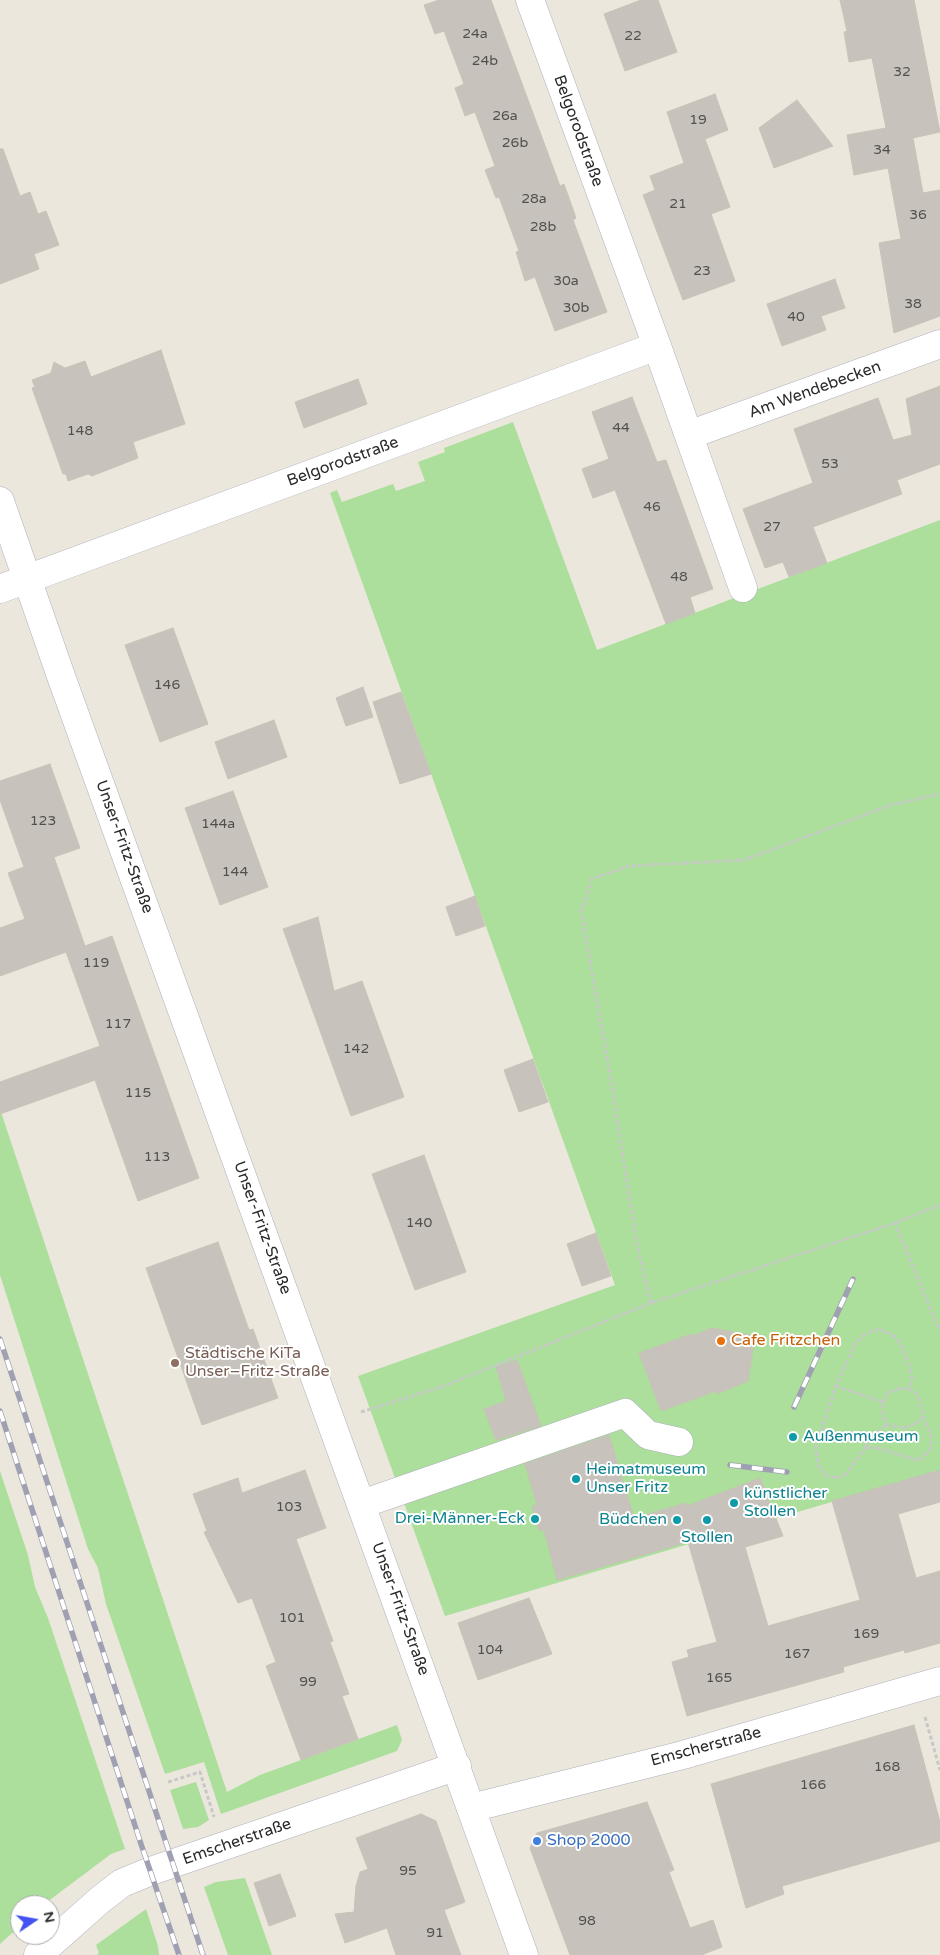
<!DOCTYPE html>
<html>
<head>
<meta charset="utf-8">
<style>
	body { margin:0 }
	#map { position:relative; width:940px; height:1955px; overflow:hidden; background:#ebe7dd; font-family:"Varela Round",sans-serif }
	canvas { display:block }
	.north { position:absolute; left:10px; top:1895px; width:50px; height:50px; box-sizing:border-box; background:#fff; border:1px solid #aaa; border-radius:50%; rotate:78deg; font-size:14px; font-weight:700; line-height:20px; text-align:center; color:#2a2a2a }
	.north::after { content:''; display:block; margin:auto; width:18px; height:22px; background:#4452f1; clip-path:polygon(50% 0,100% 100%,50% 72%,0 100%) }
</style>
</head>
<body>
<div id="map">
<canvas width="940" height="1955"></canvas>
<div class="north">N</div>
</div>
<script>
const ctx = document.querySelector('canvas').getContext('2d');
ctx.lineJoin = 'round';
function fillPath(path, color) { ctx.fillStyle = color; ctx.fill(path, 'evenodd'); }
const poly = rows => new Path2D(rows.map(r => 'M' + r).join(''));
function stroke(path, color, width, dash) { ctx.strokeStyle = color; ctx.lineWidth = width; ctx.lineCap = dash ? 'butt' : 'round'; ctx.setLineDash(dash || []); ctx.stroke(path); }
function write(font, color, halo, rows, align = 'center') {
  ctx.font = font + ' "Varela Round",sans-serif'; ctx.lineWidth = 4; ctx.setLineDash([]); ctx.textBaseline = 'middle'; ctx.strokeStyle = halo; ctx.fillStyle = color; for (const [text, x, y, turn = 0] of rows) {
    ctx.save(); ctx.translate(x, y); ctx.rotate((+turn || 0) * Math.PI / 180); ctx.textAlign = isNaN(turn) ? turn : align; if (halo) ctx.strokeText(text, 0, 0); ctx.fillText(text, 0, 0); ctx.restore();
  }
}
fillPath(poly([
	[513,422,597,650,940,520,940,1470,445,1616,358,1376,615,1285,330,493,337,490,342,502,393,484,396,491,425,481,418,462,445,452,444,448],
	[0,1109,227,1792,260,1775,397,1725,402,1740,397,1751,221,1814,204,1762,165,1774,106,1604,98,1568,88,1549,0,1275],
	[0,1471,28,1555,35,1587,48,1618,125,1849,111,1854,43,1905,20,1905,20,1926,0,1944],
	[196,1782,209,1820,198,1827,183,1829,170,1790],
	[245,1878,272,1955,228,1955,204,1887,216,1882],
	[146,1909,158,1946,159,1955,97,1955,99,1953,96,1945]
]), '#abdf9b');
const building = poly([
	[439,0,491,0,560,186,564,184,576,218,573,220,607,312,555,331,535,277,525,281,516,252,519,251,499,197,496,198,485,170,495,166,475,112,465,116,455,88,464,84,444,31,435,34,424,5,439,0],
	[641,0,658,0,677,52,625,71,604,14,641,0],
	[840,0,914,0,940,132,913,138,923,193,940,190,940,316,894,333,879,243,901,239,888,168,854,175,847,135,886,128,872,58,849,62,844,32,847,31,840,0],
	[715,94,728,130,705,139,730,207,711,214,735,281,683,300,643,195,655,190,650,176,684,163,667,112,715,94],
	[797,100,833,146,774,168,759,128,797,100],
	[0,149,3,149,20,196,30,192,38,214,46,211,59,245,34,254,39,269,0,284,0,149],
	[835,279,845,308,821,316,826,330,782,346,767,304,835,279],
	[161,350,185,424,133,442,138,458,92,476,88,474,68,481,66,474,63,474,32,388,35,387,32,380,51,373,54,362,65,368,85,361,91,377,161,350],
	[358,379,367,404,304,428,295,402,358,379],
	[940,386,940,464,897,480,902,494,813,527,827,563,789,577,783,562,765,568,743,509,813,483,794,429,878,398,893,440,912,435,906,399,940,386],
	[632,397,657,462,666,460,713,589,690,597,695,613,666,624,615,490,593,498,582,469,609,459,592,412,632,397],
	[173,628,208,724,160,742,125,645,173,628],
	[363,687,373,717,346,726,336,698,363,687],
	[401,692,431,774,400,784,373,702,401,692],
	[274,720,287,757,228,779,215,742,274,720],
	[50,764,80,848,54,857,85,946,112,936,199,1178,138,1201,95,1080,0,1114,0,1082,100,1046,66,952,0,976,0,928,25,919,8,873,24,867,0,800,0,781,50,764],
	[233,791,268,887,220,905,185,808,233,791],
	[475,896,485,926,456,936,446,907,475,896],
	[318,917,334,991,362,981,404,1097,351,1116,283,929,318,917],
	[533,1059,548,1102,519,1112,504,1070,533,1059],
	[424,1155,466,1272,415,1290,372,1174,424,1155],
	[596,1233,611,1276,582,1286,567,1244,596,1233],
	[218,1242,249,1330,253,1329,278,1398,202,1425,146,1268,218,1242],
	[712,1328,755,1336,748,1381,717,1394,716,1391,661,1411,639,1353,691,1334,692,1336,712,1328],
	[517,1360,541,1426,496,1440,484,1409,506,1401,496,1367,517,1360],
	[609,1435,634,1518,686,1503,687,1506,760,1478,783,1536,745,1547,768,1626,860,1600,832,1501,940,1470,940,1502,898,1514,916,1578,940,1571,940,1643,905,1653,904,1650,843,1667,844,1672,687,1716,672,1662,689,1657,687,1650,717,1642,688,1542,557,1580,544,1530,539,1531,532,1506,537,1505,525,1464,609,1435],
	[305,1470,326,1528,296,1539,333,1641,330,1642,349,1694,342,1696,358,1739,301,1760,266,1666,276,1662,252,1598,238,1603,204,1532,207,1531,193,1494,238,1478,242,1493,305,1470],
	[529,1598,552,1654,478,1680,458,1623,529,1598],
	[914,1725,940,1822,940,1841,782,1886,784,1894,746,1908,711,1784,914,1725],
	[647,1802,674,1870,669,1872,690,1928,713,1920,722,1947,701,1955,570,1955,530,1848,537,1833,647,1802],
	[421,1814,436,1821,465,1902,444,1910,461,1955,396,1955,387,1928,345,1943,335,1914,354,1912,356,1886,360,1872,368,1869,356,1838,421,1814],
	[280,1874,296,1916,269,1926,254,1883,280,1874]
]);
fillPath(building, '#c7c3bc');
stroke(building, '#c7c3b6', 1);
const minor = poly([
	[530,0,657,346,743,588],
	[689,435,940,344],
	[0,501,62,679,524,1955],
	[0,589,657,346],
	[362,1504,625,1413,648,1435,679,1442],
	[471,1808,683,1755,940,1681],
	[38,1955,101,1899,122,1883,151,1871,457,1766]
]);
stroke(minor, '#b0b1bd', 29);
stroke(poly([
	[895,1223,940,1205],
	[651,1303,637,1245,609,1068,581,911,592,879,629,866,744,860,891,805,940,794],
	[874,1330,885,1331,894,1336,901,1345,910,1368,912,1377,910,1389,916,1393,920,1401,924,1419,930,1433,931,1442,929,1451,920,1460,916,1460,878,1448,865,1448,846,1474,838,1478,826,1476,818,1465,816,1446,836,1386,855,1344,864,1335,874,1330],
	[836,1386,883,1402,883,1417,887,1424,891,1426,905,1428,918,1422,923,1416],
	[883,1402,888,1393,892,1391,901,1388,910,1389],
	[361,1412,441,1387,651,1303,895,1223,940,1332],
	[865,1447,887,1424],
	[925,1717,940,1770],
	[168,1782,200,1772,214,1817]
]), '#c8c8c8', 3, [4, 2.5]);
stroke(minor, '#fff', 28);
const rail = poly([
	[0,1339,203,1955],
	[794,1407,853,1279],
	[0,1411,141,1844,179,1955],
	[730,1465,787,1472]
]);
stroke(rail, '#a0a0b3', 5.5);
stroke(rail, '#fff', 4, [11]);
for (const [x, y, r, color] of [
	[721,1341,5,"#e8710a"],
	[175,1363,5,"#8d6e63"],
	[793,1437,5,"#0f9aa8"],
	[576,1479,5,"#0f9aa8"],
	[734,1503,5,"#0f9aa8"],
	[535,1519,5,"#0f9aa8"],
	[677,1520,5,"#0f9aa8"],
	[707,1520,5,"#0f9aa8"],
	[537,1841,5,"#3f7fe0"]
]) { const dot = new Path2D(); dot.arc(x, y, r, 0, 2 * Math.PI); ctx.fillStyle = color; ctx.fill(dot); stroke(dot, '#fff', 2); }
write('14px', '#51504e', null, [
	["24a",475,34],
	["22",633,36],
	["24b",485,61],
	["32",902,72],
	["26a",505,116],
	["19",698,120],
	["26b",515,143],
	["34",882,150],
	["28a",534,199],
	["21",678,204],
	["36",918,215],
	["28b",543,227],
	["23",702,271],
	["30a",566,281],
	["38",913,304],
	["30b",576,308],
	["40",796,317],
	["44",621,428],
	["148",80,431],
	["53",830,464],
	["46",652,507],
	["27",772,527],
	["48",679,577],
	["146",167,685],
	["123",43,821],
	["144a",218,824],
	["144",235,872],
	["119",96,963],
	["117",118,1024],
	["142",356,1049],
	["115",138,1093],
	["113",157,1157],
	["140",419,1223],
	["103",289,1507],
	["101",292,1618],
	["169",866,1634],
	["104",490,1650],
	["167",797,1654],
	["165",719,1678],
	["99",308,1682],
	["168",887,1767],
	["166",813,1785],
	["95",408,1871],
	["98",587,1921],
	["91",435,1933]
]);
write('16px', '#2a2a2a', '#fff', [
	["Belgorodstraße",578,131,70],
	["Am Wendebecken",815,390,-20],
	["Belgorodstraße",343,462,-20],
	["Unser-Fritz-Straße",124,847,70],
	["Unser-Fritz-Straße",262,1228,70],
	["Unser-Fritz-Straße",400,1609,70],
	["Emscherstraße",706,1747,-15],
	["Emscherstraße",237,1842,-19]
]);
write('16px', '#c56008', '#fff', [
	["Cafe Fritzchen",731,1341]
], 'left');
write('16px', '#785e54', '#fff', [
	["Städtische KiTa",185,1354],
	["Unser–Fritz-Straße",185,1372]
], 'left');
write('16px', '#0d838f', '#fff', [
	["Außenmuseum",803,1437],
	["Heimatmuseum",586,1470],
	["Unser Fritz",586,1488],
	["künstlicher",744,1494],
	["Stollen",744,1512],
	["Drei-Männer-Eck",525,1519,"right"],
	["Büdchen",667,1520,"right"],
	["Stollen",707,1538,"center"]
], 'left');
write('16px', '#366cbe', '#fff', [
	["Shop 2000",547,1841]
], 'left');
</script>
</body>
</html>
